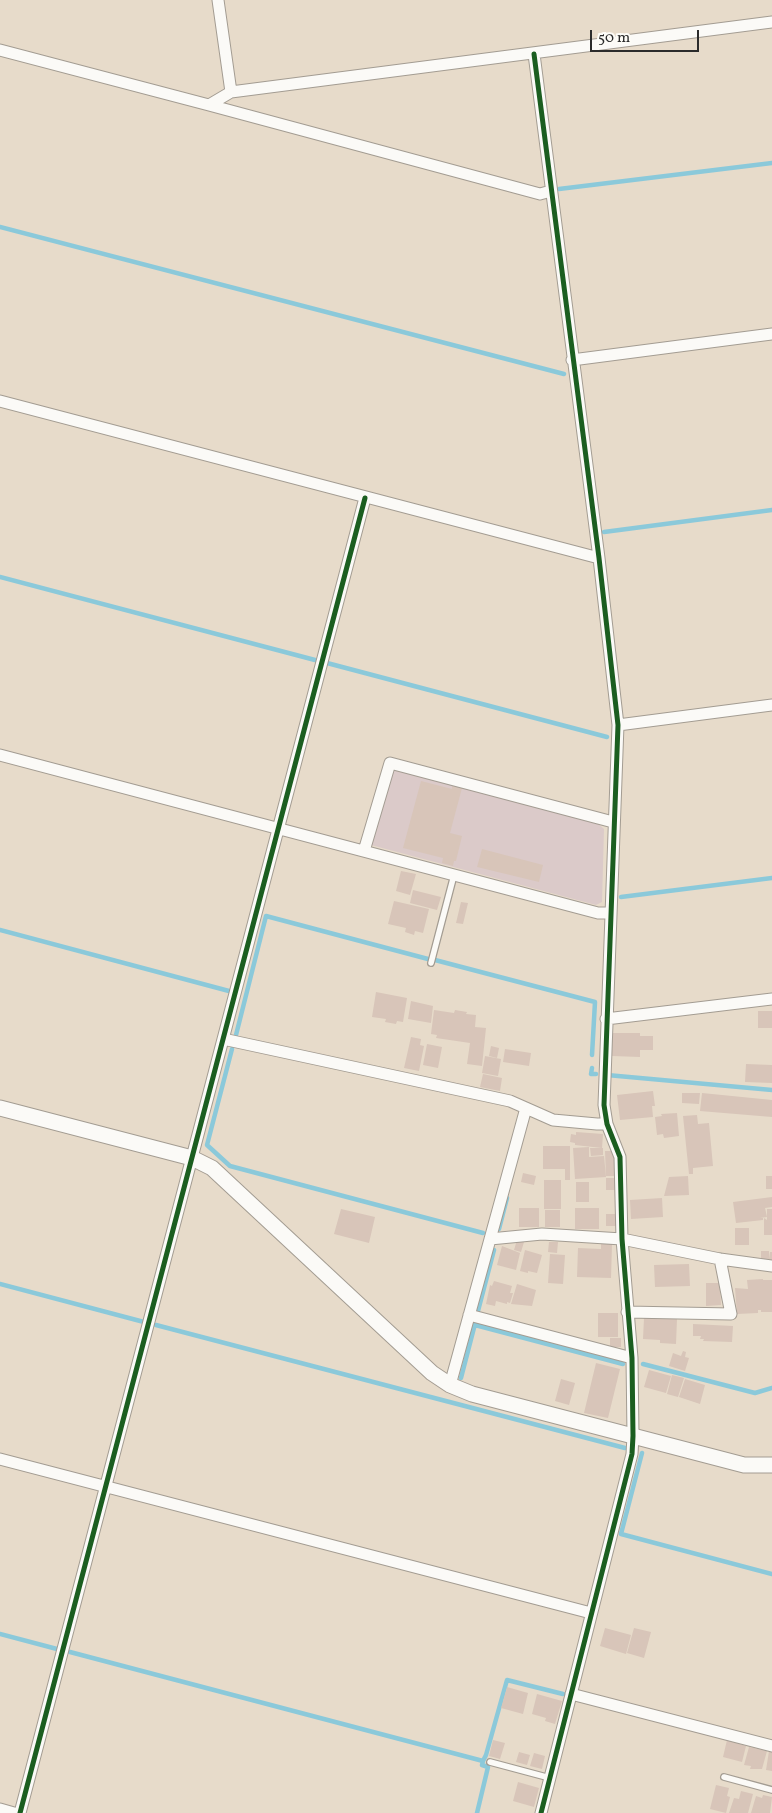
<!DOCTYPE html>
<html>
<head>
<meta charset="utf-8">
<style>
	body { margin:0 }
	#map { position:relative; width:772px; height:1813px; overflow:hidden; background:#e7dbca; font-family:Vollkorn,serif }
	canvas { display:block }
	.scale { position:absolute; left:590px; top:30px; width:109px; height:22px; box-sizing:border-box; border:2px solid #2b2b2b; border-top:0; padding-left:6px; font-size:15px; line-height:18px; white-space:nowrap; color:#2b2b2b; -webkit-text-stroke:4px #fdfcf7; paint-order:stroke }
</style>
</head>
<body>
<div id="map">
<canvas width="772" height="1813"></canvas>
<div class="scale">50 m</div>
</div>
<script>
const ctx = document.querySelector('canvas').getContext('2d');
ctx.lineJoin = 'round';
function fillPath(path, color) { ctx.fillStyle = color; ctx.fill(path, 'evenodd'); }
const poly = rows => new Path2D(rows.map(r => 'M' + r).join(''));
function stroke(path, color, width, dash) { ctx.strokeStyle = color; ctx.lineWidth = width; ctx.lineCap = dash ? 'butt' : 'round'; ctx.setLineDash(dash || []); ctx.stroke(path); }
fillPath(poly([
	[392,767,595,821,604,829,602,902,596,905,371,845]
]), '#dbcac9');
stroke(poly([
	[559,189,772,163],
	[0,227,564,374],
	[604,532,772,510],
	[0,577,315,660],
	[327,663,607,737],
	[621,897,772,878],
	[0,930,229,991],
	[435,960,595,1002,592,1055],
	[236,1035,266,916,428,959],
	[232,1049,207,1145,230,1166,483,1233],
	[592,1068,591,1074,596,1074],
	[607,1075,772,1090],
	[499,1229,507,1198],
	[0,1284,144,1322],
	[478,1311,494,1250],
	[156,1325,625,1448],
	[475,1325,623,1364],
	[643,1364,755,1393,772,1388],
	[461,1378,475,1324],
	[642,1453,621,1534,772,1574],
	[0,1634,57,1649],
	[70,1652,483,1761,482,1765,488,1767,477,1813],
	[483,1761,486,1755,507,1680,563,1694]
]), '#8bc9da', 4.5);
fillPath(poly([
	[421,781,452,789,452,786,462,788,450,833,462,836,456,861,454,861,453,866,442,863,443,858,403,848],
	[482,849,543,865,539,882,477,867],
	[401,871,416,874,410,895,396,891],
	[413,890,441,897,437,910,410,903],
	[394,901,429,909,423,933,415,931,414,935,405,932,406,928,388,924],
	[461,902,468,903,463,924,456,923],
	[376,992,407,998,403,1022,397,1021,396,1024,385,1022,386,1019,372,1017],
	[411,1001,433,1006,431,1023,408,1019],
	[434,1010,454,1013,455,1010,467,1012,466,1014,476,1015,475,1027,486,1028,482,1066,467,1064,470,1043,436,1038,437,1035,431,1034],
	[758,1011,772,1011,772,1028,758,1028],
	[612,1033,640,1033,640,1036,653,1036,653,1050,640,1050,640,1057,612,1056],
	[411,1037,421,1039,420,1045,424,1046,419,1071,404,1068],
	[427,1044,442,1047,438,1068,423,1065],
	[491,1046,499,1048,497,1058,489,1056],
	[505,1049,531,1053,529,1066,503,1062],
	[485,1056,501,1059,498,1076,482,1073],
	[746,1064,772,1065,772,1083,745,1082],
	[483,1074,502,1078,500,1091,480,1087],
	[653,1091,655,1106,652,1106,653,1117,620,1120,617,1095],
	[682,1093,700,1093,699,1104,682,1103],
	[702,1093,772,1100,772,1117,700,1111],
	[677,1113,679,1136,664,1138,663,1134,657,1135,655,1117,662,1116,661,1114],
	[697,1115,698,1124,709,1123,713,1166,693,1168,693,1174,689,1174,683,1116],
	[576,1132,603,1134,602,1148,575,1145,575,1143,570,1142,571,1134,576,1135],
	[543,1146,570,1146,570,1180,565,1180,565,1169,543,1169],
	[589,1147,589,1157,604,1156,606,1177,575,1179,573,1148],
	[590,1148,603,1148,603,1155,591,1156],
	[605,1151,613,1151,613,1157,617,1157,617,1176,606,1176],
	[523,1173,536,1176,534,1185,521,1182],
	[688,1176,689,1195,664,1196,669,1177],
	[766,1176,772,1176,772,1189,766,1189],
	[606,1178,617,1178,617,1190,606,1190],
	[544,1180,561,1180,561,1209,544,1209],
	[576,1182,589,1182,589,1202,576,1202],
	[772,1197,772,1207,765,1208,767,1217,760,1218,763,1218,763,1220,736,1223,733,1202],
	[662,1198,663,1217,631,1219,630,1200],
	[519,1208,539,1208,539,1227,519,1227],
	[575,1208,599,1208,599,1229,575,1229],
	[341,1209,375,1217,369,1243,334,1234],
	[767,1209,772,1209,772,1235,764,1235,764,1218,767,1220],
	[545,1210,560,1210,560,1227,545,1227],
	[606,1214,618,1214,618,1226,606,1226],
	[735,1228,749,1228,749,1245,735,1245],
	[517,1240,524,1242,521,1252,514,1250],
	[549,1242,558,1242,557,1253,548,1252],
	[601,1244,612,1244,611,1278,577,1277,578,1248,601,1249],
	[502,1246,520,1253,516,1270,497,1265],
	[525,1250,542,1255,537,1273,528,1271,528,1273,520,1271],
	[761,1251,769,1251,769,1259,770,1252,772,1252,772,1263,761,1262],
	[550,1254,565,1255,563,1284,548,1283],
	[689,1264,690,1286,655,1287,654,1265],
	[763,1279,763,1280,772,1280,772,1312,761,1312,761,1310,758,1310,758,1313,737,1314,735,1288,748,1289,747,1280],
	[494,1281,512,1286,510,1293,513,1293,510,1303,507,1302,507,1304,496,1301,495,1306,486,1304,490,1285,492,1286],
	[706,1283,720,1283,721,1305,706,1306],
	[517,1284,536,1290,532,1306,511,1304],
	[598,1313,618,1313,618,1337,598,1337],
	[644,1318,677,1319,676,1344,660,1343,660,1340,643,1339],
	[693,1324,733,1326,732,1342,703,1341,704,1339,700,1339,701,1336,693,1336],
	[610,1338,621,1338,621,1347,610,1347],
	[683,1351,686,1352,685,1357,689,1358,685,1371,669,1366,673,1353,681,1356],
	[596,1363,620,1369,608,1418,584,1413],
	[649,1370,671,1376,666,1393,644,1387],
	[672,1375,684,1378,678,1397,667,1394],
	[561,1379,575,1383,569,1405,555,1401],
	[685,1379,705,1385,700,1404,679,1397],
	[605,1628,631,1635,626,1654,600,1646],
	[634,1628,651,1632,644,1658,627,1653],
	[507,1687,528,1693,523,1714,501,1708],
	[537,1694,562,1701,555,1724,545,1721,546,1718,532,1714],
	[493,1740,505,1743,500,1759,489,1756],
	[727,1740,746,1746,742,1762,723,1757],
	[749,1747,767,1751,762,1769,750,1769,751,1766,744,1765],
	[769,1751,772,1752,772,1771,766,1770],
	[519,1752,530,1755,527,1765,516,1762],
	[534,1753,545,1756,542,1769,530,1766],
	[518,1782,539,1788,534,1807,513,1801],
	[716,1785,729,1788,727,1796,730,1797,726,1813,710,1809],
	[741,1791,753,1794,748,1813,729,1813,734,1798,739,1799],
	[763,1795,772,1797,770,1813,751,1813,756,1796,762,1798]
]), '#d8c5b9');
const service = poly([
	[431,963,454,875],
	[490,1762,550,1778],
	[724,1777,772,1790]
]);
const minor = poly([
	[218,0,231,92],
	[0,50,209,105,231,92,772,22],
	[534,54,599,558,618,725,604,1105,607,1124,620,1157,622,1239,632,1358,633,1436,632,1454,541,1813],
	[209,105,540,194,551,191],
	[572,360,772,334],
	[0,401,599,558],
	[618,725,772,705],
	[0,755,598,913,609,913],
	[364,851,390,763,613,822],
	[606,1019,772,999],
	[223,1039,510,1101,553,1120,597,1124,607,1124],
	[490,1239,542,1234,622,1239,720,1259,772,1266],
	[627,1312,731,1314,720,1259],
	[469,1315,632,1358],
	[450,1385,526,1108],
	[0,1459,591,1613],
	[571,1694,772,1746],
	[0,1809,14,1813],
	[20,1813,365,498]
]);
const tertiary = poly([
	[0,1108,192,1158,212,1168,432,1373,450,1385,472,1394,744,1465,772,1465]
]);
stroke(service, '#a39c92', 8);
stroke(minor, '#a39c92', 13);
stroke(tertiary, '#a39c92', 17);
stroke(service, '#fbfaf7', 5.5);
stroke(minor, '#fbfaf7', 11);
stroke(tertiary, '#fbfaf7', 15);
stroke(poly([
	[534,54,599,558,618,725,604,1105,607,1124,620,1157,622,1239,632,1358,633,1436,632,1454,541,1813],
	[20,1813,365,498]
]), '#1b5e20', 5);
</script>
</body>
</html>
